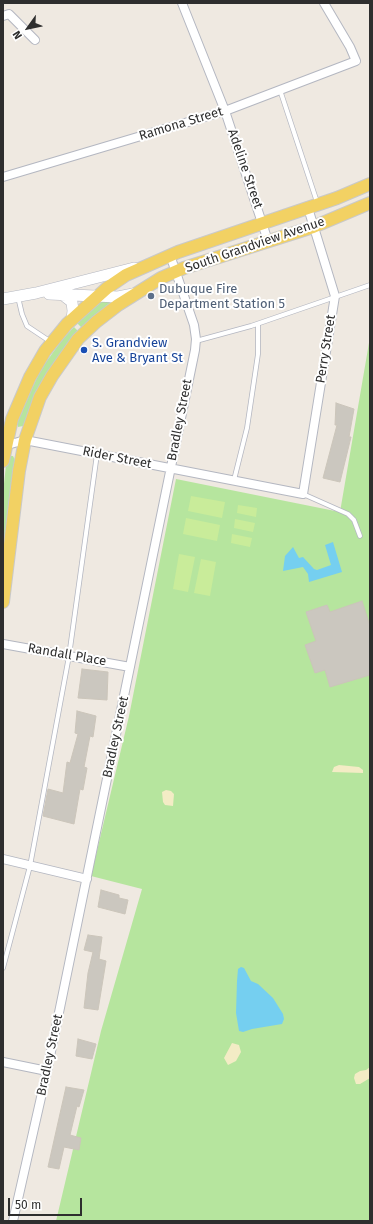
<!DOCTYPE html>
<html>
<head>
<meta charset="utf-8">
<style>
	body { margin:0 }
	#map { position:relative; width:373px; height:1224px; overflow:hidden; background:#efe9e1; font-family:"Fira Sans",sans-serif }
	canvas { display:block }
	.frame { position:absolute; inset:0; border:4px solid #2e2e2e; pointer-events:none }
	.north { position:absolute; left:8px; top:8px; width:40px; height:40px; -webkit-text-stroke:3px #fff; paint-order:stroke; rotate:237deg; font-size:11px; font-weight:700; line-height:16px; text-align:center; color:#2e2e2e }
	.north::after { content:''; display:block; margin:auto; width:14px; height:18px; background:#2e2e2e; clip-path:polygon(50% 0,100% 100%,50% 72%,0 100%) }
	.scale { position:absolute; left:8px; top:1198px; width:74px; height:18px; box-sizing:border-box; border:2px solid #2e2e2e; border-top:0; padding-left:5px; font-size:12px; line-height:14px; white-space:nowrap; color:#2e2e2e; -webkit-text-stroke:3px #fff; paint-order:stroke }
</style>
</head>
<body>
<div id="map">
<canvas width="373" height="1224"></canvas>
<div class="frame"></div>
<div class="north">N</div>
<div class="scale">50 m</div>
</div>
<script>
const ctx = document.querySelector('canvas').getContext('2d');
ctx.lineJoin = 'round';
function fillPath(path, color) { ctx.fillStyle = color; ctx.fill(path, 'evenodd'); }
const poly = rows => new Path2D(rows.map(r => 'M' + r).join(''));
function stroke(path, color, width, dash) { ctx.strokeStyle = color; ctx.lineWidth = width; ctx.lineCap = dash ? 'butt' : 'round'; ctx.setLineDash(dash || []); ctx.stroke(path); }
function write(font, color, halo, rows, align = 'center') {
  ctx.font = font + ' "Fira Sans",sans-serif'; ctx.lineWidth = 4; ctx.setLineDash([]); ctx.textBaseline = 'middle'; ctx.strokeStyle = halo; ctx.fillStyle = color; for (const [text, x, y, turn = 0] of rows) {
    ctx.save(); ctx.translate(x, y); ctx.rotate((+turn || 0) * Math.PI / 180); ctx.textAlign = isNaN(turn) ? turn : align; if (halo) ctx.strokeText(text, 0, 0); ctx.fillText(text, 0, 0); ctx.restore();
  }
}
fillPath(poly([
	[112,301,82,328,77,323,101,302],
	[74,327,79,332,52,365,34,398,23,426,18,427,17,421,41,369,62,340],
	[370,337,370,1221,56,1221,101,1031,142,889,91,876,129,716,176,479,340,512],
	[10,456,13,456,15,460,3,552,3,493,6,465]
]), '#b6e59e');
fillPath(poly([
	[339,765,359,767,363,770,363,773,332,772,334,767],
	[166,790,171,791,174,794,173,806,165,805,163,802,162,792],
	[232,1043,239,1045,241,1052,236,1061,228,1065,224,1058],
	[370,1067,370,1078,360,1084,356,1084,354,1078,355,1074,360,1071,366,1070]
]), '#f3ecc5');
fillPath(poly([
	[191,496,225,502,222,518,188,511],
	[238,505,257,508,256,517,237,513],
	[186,518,220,525,217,541,183,534],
	[235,519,255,523,253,532,234,528],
	[232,534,252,538,250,547,231,543],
	[179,554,195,557,188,592,173,589],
	[201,559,216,562,210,596,194,593]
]), '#c9ec9a');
fillPath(poly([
	[333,542,342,572,309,582,308,574,303,567,283,571,285,556,293,547,299,558,303,557,314,569,317,570,331,565,325,545],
	[241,967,244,968,251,981,258,984,273,998,283,1014,284,1019,282,1024,252,1029,243,1032,239,1031,236,1013,237,981,238,969]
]), '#75cff0');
const building = poly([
	[336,403,354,409,349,437,351,437,340,482,323,478,337,425,335,425,336,403],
	[362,601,370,626,370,675,330,687,325,670,315,673,305,645,316,641,306,612,327,605,330,612,362,601],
	[82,669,108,672,107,700,78,698,82,669],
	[77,711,96,716,93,737,90,736,84,767,87,768,83,790,80,789,74,824,43,816,48,789,63,793,67,762,70,763,78,734,75,733,77,711],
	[101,890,119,895,119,898,128,900,125,914,98,907,101,890],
	[88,935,102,937,99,959,106,961,98,1010,84,1008,88,973,93,952,84,950,88,935],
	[78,1039,96,1044,92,1059,76,1056,78,1039],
	[66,1087,84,1090,79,1107,77,1106,70,1135,81,1138,79,1150,64,1147,59,1169,48,1167,66,1087]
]);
fillPath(building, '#cbc7bf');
stroke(building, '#cbc5ba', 1);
const service = poly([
	[280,90,317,202],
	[18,297,22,314,27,326,51,342],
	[196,341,251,326,370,285],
	[234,480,247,428,258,354,258,324],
	[303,494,348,514,354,520,360,536],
	[3,968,30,866,69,656,97,454]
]);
const minor = poly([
	[182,3,225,111,268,241],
	[3,16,9,14,35,40],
	[3,177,225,111,356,61,350,47,324,3],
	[4,446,25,440,303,494,335,296,308,208],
	[3,644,130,667],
	[3,859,87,879],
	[3,1062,47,1071],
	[13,1221,47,1071,195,350,196,339,194,325,170,255]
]);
const secondary = poly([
	[49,294,118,297,133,294],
	[63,295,72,302,73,311,72,319],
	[3,299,36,293,134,268]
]);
const primary = poly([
	[3,461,12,419,30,377,45,351,67,324,107,288,126,275,178,252,337,198,370,184],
	[3,602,19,471,25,440,40,397,52,376,78,339,96,322,118,305,161,278,184,268,313,227,370,203]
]);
stroke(service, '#b4b7c1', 5.5);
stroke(minor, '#b4b7c1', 10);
stroke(secondary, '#b4b7c1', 12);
stroke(primary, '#c9c9c9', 14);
stroke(service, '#fff', 4);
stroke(minor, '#fff', 8);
stroke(secondary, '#fff', 11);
stroke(primary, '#f2d163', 12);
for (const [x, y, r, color] of [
	[151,296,4,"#5c6f8a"],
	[84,350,4,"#1a4fb4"]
]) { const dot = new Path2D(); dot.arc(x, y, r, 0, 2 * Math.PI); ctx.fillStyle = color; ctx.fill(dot); stroke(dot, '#fff', 1.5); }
write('13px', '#2e2e2e', '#fff', [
	["Ramona Street",181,124,-17],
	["Adeline Street",245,169,71],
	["South Grandview Avenue",255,245,-19],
	["Perry Street",326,349,-81],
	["Bradley Street",180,420,-79],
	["Rider Street",117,458,11],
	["Randall Place",67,655,10],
	["Bradley Street",116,737,-78],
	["Bradley Street",50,1055,-78]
]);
write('13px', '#4e5e75', '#fff', [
	["Dubuque Fire",159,289],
	["Department Station 5",159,304]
], 'left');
write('13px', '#164399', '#fff', [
	["S. Grandview",92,343],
	["Ave & Bryant St",92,358]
], 'left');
</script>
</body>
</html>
